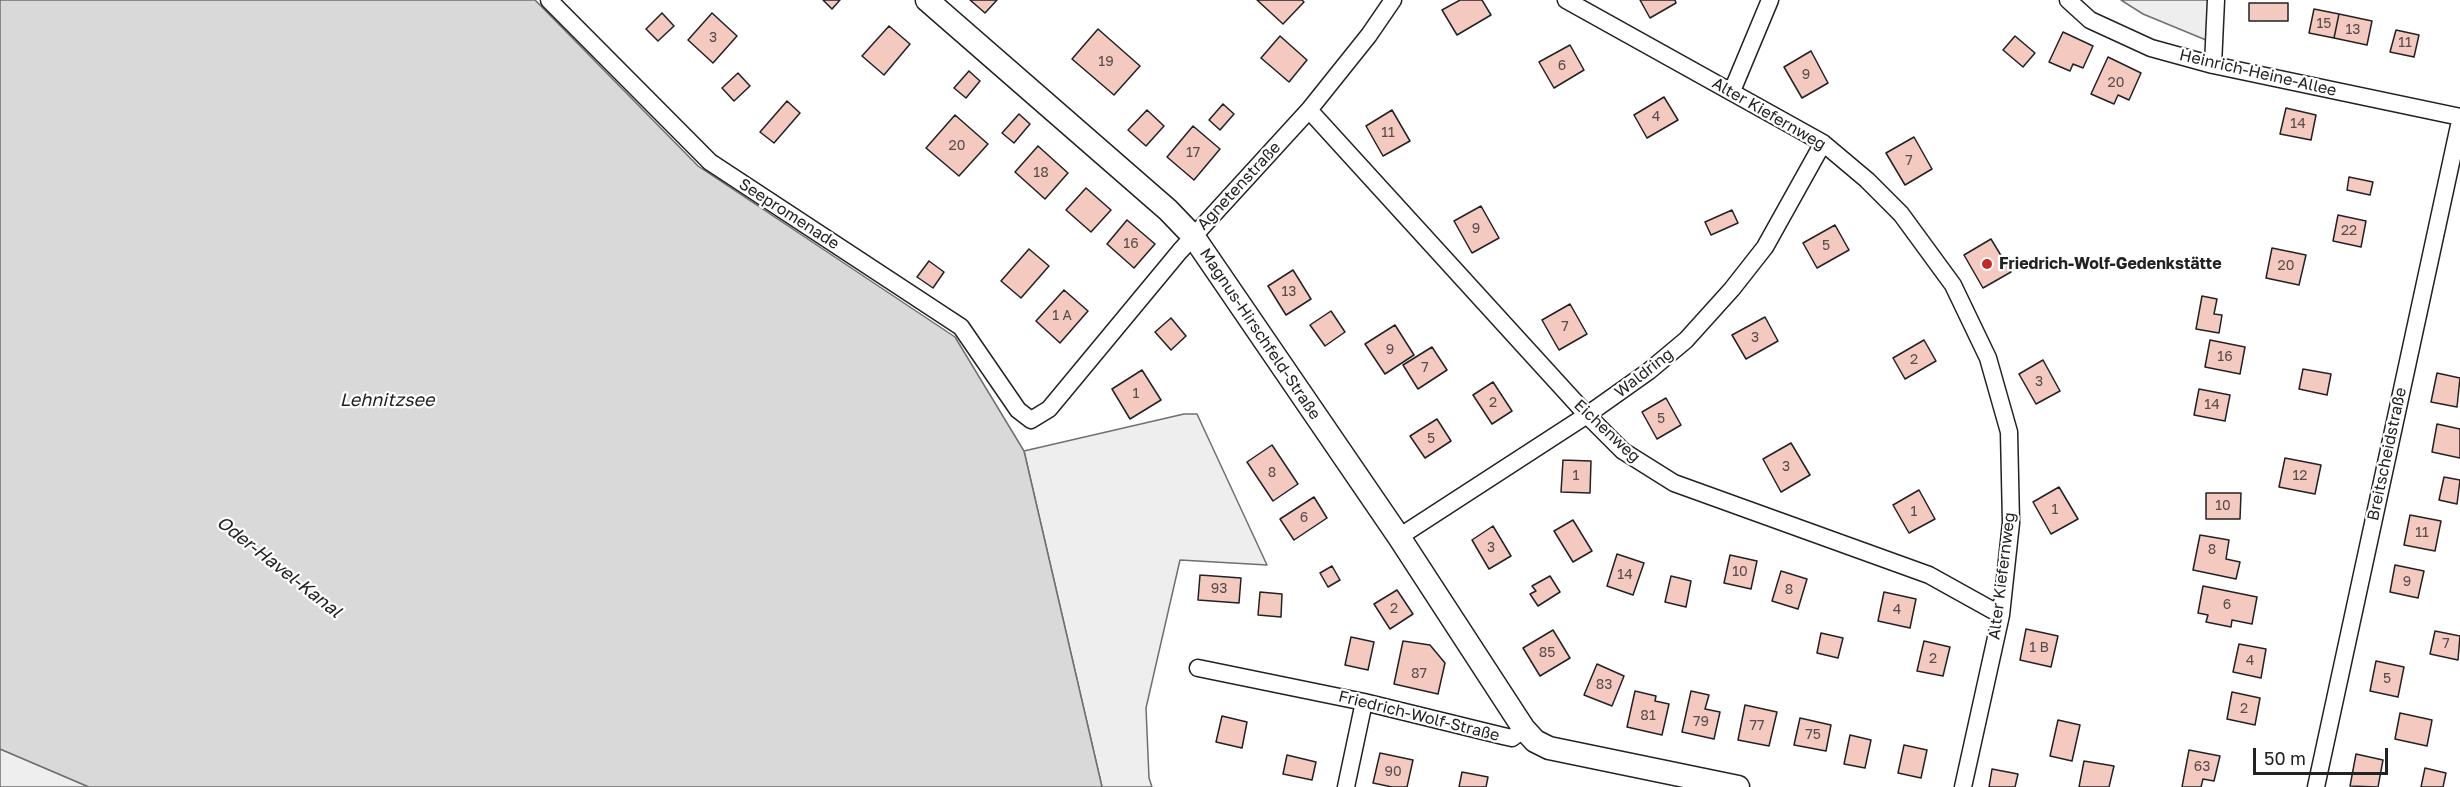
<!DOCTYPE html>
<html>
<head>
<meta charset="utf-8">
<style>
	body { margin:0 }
	#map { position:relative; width:2460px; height:787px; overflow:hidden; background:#fff; font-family:"Golos Text",sans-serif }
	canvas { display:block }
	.scale { position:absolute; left:2253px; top:748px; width:135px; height:27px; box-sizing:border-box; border:3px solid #222; border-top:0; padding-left:8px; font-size:18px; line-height:21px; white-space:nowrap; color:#222; -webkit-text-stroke:4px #fff; paint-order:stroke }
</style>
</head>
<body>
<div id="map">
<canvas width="2460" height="787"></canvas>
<div class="scale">50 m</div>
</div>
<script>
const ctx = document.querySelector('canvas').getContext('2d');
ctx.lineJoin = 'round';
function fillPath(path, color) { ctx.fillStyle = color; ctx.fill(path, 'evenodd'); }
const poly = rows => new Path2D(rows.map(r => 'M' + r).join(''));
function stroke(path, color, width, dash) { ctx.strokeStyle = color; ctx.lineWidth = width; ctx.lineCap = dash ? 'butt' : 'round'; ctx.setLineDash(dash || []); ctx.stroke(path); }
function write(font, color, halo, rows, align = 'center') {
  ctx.font = font + ' "Golos Text",sans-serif'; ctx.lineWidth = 4.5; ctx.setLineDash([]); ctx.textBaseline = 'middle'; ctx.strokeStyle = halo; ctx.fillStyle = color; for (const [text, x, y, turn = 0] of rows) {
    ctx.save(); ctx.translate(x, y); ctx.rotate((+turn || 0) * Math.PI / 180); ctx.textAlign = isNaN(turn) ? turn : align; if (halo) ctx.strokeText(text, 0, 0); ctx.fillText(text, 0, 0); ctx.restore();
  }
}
const green = poly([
	[2121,0,2208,0,2206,40,2143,14,2121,0],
	[1184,414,1197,414,1267,565,1180,560,1146,708,1149,778,1152,787,1102,787,1024,451,1184,414],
	[0,749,89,787,0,787,0,749]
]);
fillPath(green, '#eee');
stroke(green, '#6f6f6f', 1.5);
const water = poly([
	[0,0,535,0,698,166,955,337,1024,451,1102,787,89,787,0,749,0,0]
]);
fillPath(water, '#d9d9d9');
stroke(water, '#6f6f6f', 1.5);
const building = poly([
	[823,0,840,0,832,9,823,0],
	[970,0,997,0,985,13,970,0],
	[1257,0,1302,0,1304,2,1283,24,1257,0],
	[1460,0,1482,0,1491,15,1457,35,1442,10,1460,0],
	[1640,0,1675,0,1676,3,1650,18,1640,0],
	[2249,3,2288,3,2288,21,2249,21,2249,3],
	[2314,9,2339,14,2334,38,2309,33,2314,9],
	[662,13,674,26,658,41,646,29,662,13],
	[712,13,737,36,713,63,688,40,712,13],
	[2339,14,2372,21,2367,45,2334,38,2339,14],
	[889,26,910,44,884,75,862,56,889,26],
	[1098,29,1140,66,1114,95,1072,59,1098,29],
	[2396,30,2419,35,2414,57,2390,52,2396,30],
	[2063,32,2093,46,2083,68,2073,64,2070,71,2049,62,2063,32],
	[1280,36,1307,60,1289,82,1261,58,1280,36],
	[2015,36,2035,53,2023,67,2003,50,2015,36],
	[1570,45,1584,70,1554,88,1539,62,1570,45],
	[1811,51,1828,83,1802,98,1784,67,1811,51],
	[2108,57,2141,73,2129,100,2118,95,2114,104,2091,94,2108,57],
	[969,71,980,81,966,98,954,88,969,71],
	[738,73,750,86,734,101,722,88,738,73],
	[1664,97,1678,120,1647,138,1634,115,1664,97],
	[787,101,800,113,774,143,760,132,787,101],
	[1223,104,1234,114,1220,130,1209,120,1223,104],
	[2286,108,2316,115,2311,140,2280,134,2286,108],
	[1147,110,1164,126,1146,146,1128,130,1147,110],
	[1392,110,1410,141,1383,156,1366,126,1392,110],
	[1019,114,1030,124,1014,143,1002,133,1019,114],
	[955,115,988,144,959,176,926,148,955,115],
	[1193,126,1220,149,1194,180,1167,157,1193,126],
	[1914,137,1932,169,1905,185,1886,153,1914,137],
	[1038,146,1068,173,1045,199,1015,172,1038,146],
	[2349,177,2373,182,2370,195,2347,190,2349,177],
	[1086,188,1111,210,1091,232,1066,210,1086,188],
	[1481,206,1499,238,1472,253,1454,221,1481,206],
	[1732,210,1738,223,1711,235,1705,222,1732,210],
	[2338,215,2366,221,2361,247,2333,241,2338,215],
	[1127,220,1155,244,1134,268,1107,244,1127,220],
	[1835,225,1849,250,1817,268,1803,243,1835,225],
	[1991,239,2011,272,1983,288,1964,255,1991,239],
	[2272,248,2306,255,2299,285,2266,278,2272,248],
	[1029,249,1049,266,1021,298,1001,281,1029,249],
	[929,261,944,272,933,288,917,277,929,261],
	[1293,270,1311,299,1286,315,1268,286,1293,270],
	[1064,290,1088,311,1060,343,1036,321,1064,290],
	[2202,296,2217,299,2214,314,2222,315,2219,333,2196,329,2202,296],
	[1570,304,1587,334,1559,350,1542,320,1570,304],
	[1331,311,1345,332,1325,346,1310,325,1331,311],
	[1765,317,1778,341,1746,359,1732,335,1765,317],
	[1171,318,1186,336,1171,350,1155,332,1171,318],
	[1395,325,1414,355,1385,374,1365,344,1395,325],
	[1924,340,1936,361,1905,379,1893,358,1924,340],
	[2210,340,2245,347,2240,374,2205,367,2210,340],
	[1432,347,1447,370,1418,389,1403,365,1432,347],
	[2043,360,2060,391,2036,404,2019,374,2043,360],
	[2303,369,2331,374,2327,395,2299,389,2303,369],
	[1142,370,1161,400,1130,419,1112,389,1142,370],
	[2437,373,2460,378,2457,407,2431,402,2437,373],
	[1493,382,1512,411,1492,424,1473,395,1493,382],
	[2199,389,2230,395,2225,421,2194,415,2199,389],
	[1666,398,1681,425,1657,439,1642,412,1666,398],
	[1437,419,1451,441,1425,458,1410,436,1437,419],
	[2437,424,2460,429,2460,458,2432,452,2437,424],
	[1791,443,1810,475,1781,492,1763,459,1791,443],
	[1272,445,1298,484,1273,501,1247,462,1272,445],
	[2285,458,2321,465,2315,494,2279,487,2285,458],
	[1563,460,1591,461,1590,493,1561,492,1563,460],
	[2444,477,2460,480,2457,504,2439,500,2444,477],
	[2059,487,2078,519,2051,534,2033,502,2059,487],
	[1919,490,1935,519,1909,533,1893,505,1919,490],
	[2206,493,2241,493,2240,519,2206,519,2206,493],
	[1314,497,1327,518,1294,540,1280,519,1314,497],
	[2410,515,2441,521,2435,551,2404,545,2410,515],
	[1573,520,1592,551,1573,562,1554,531,1573,520],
	[1493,526,1511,556,1489,569,1472,540,1493,526],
	[2200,535,2229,540,2226,559,2240,562,2236,579,2193,570,2200,535],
	[1617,554,1644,563,1633,595,1607,586,1617,554],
	[1730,555,1757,561,1751,589,1724,583,1730,555],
	[2395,565,2424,571,2418,598,2390,592,2395,565],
	[1332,566,1340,580,1328,587,1320,573,1332,566],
	[1781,571,1807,579,1798,609,1772,601,1781,571],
	[1200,575,1241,578,1239,603,1198,600,1200,575],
	[1550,576,1560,592,1538,606,1530,594,1536,591,1532,586,1550,576],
	[1671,576,1691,581,1686,607,1665,602,1671,576],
	[2203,586,2257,597,2252,624,2232,620,2231,627,2206,622,2208,615,2198,613,2203,586],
	[1397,590,1413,614,1390,629,1374,604,1397,590],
	[1260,592,1282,594,1281,617,1258,615,1260,592],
	[1884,592,1916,599,1910,628,1878,621,1884,592],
	[2026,629,2058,636,2051,667,2020,660,2026,629],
	[1553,630,1570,658,1540,676,1523,648,1553,630],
	[2435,631,2460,636,2458,660,2430,654,2435,631],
	[1821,633,1843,638,1838,658,1817,653,1821,633],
	[1351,637,1374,642,1368,670,1345,665,1351,637],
	[1403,641,1430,645,1445,663,1438,694,1394,684,1403,641],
	[1924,641,1950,647,1943,676,1917,671,1924,641],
	[2239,644,2266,649,2261,678,2233,672,2239,644],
	[2376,661,2404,667,2398,697,2370,691,2376,661],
	[1597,664,1624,676,1612,706,1584,695,1597,664],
	[1635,691,1656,696,1655,701,1669,704,1662,735,1627,727,1635,691],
	[1691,691,1709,695,1705,709,1720,712,1714,739,1682,732,1691,691],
	[2232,692,2260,698,2255,725,2227,719,2232,692],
	[1745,705,1777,712,1769,746,1738,740,1745,705],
	[2400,713,2432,720,2427,746,2395,739,2400,713],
	[1222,716,1247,722,1242,748,1216,742,1222,716],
	[1800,718,1831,725,1826,751,1794,745,1800,718],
	[2058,720,2080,725,2072,761,2050,756,2058,720],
	[1850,735,1871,740,1865,768,1844,764,1850,735],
	[1904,745,1927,750,1921,778,1898,773,1904,745],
	[2189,750,2220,756,2214,781,2203,779,2201,787,2182,787,2189,750],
	[1380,753,1413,760,1407,787,1392,787,1373,783,1380,753],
	[2356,754,2383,760,2378,787,2350,786,2356,754],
	[1287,755,1316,762,1312,780,1283,774,1287,755],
	[2084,761,2114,766,2109,787,2079,787,2084,761],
	[2425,768,2446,773,2443,787,2421,787,2425,768],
	[1992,769,2018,774,2015,787,1989,787,1992,769],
	[1462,772,1488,777,1486,787,1459,787,1462,772]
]);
fillPath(building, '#f3c9c0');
stroke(building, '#222', 1.5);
const street = poly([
	[549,0,710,162,961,327,1018,410,1031,420,1049,409,1180,251,1309,110,1369,35,1393,0],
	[1566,0,1823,143,1867,180,1901,214,1953,285,1988,358,2009,432,2011,523,2001,615,1963,787],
	[2068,0,2090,20,2151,48,2213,65,2460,117],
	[2213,65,2216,0],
	[1732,91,1770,0],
	[1309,110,1587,415,1623,451,1674,483,1929,575,2001,615],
	[1399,537,1587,415,1649,371,1686,340,1732,289,1765,247,1823,143],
	[1198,668,1364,702,1503,736,1512,738,1524,729],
	[1346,787,1364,702],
	[2316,787,2460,121]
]);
const secondary = poly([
	[927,0,1168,210,1193,236,1399,537,1524,729,1535,741,1549,748,1738,787]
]);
stroke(street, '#222', 19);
stroke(secondary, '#222', 25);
stroke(street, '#fff', 16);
stroke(secondary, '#fff', 22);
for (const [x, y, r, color] of [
	[1987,264,6,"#c62828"]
]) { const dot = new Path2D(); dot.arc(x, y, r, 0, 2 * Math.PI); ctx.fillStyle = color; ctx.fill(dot); stroke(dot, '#fff', 2); }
write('14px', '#564c4a', null, [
	["15",2324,24],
	["13",2353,30],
	["3",713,38],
	["11",2405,43],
	["19",1106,62],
	["6",1562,66],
	["9",1806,75],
	["20",2116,83],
	["4",1656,117],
	["14",2298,124],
	["11",1388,133],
	["20",957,146],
	["17",1193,153],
	["7",1909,161],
	["18",1041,173],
	["9",1476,229],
	["22",2349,231],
	["16",1131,244],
	["5",1826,246],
	["20",2286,266],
	["13",1289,292],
	["1 A",1062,316],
	["7",1565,327],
	["3",1755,338],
	["9",1390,350],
	["16",2225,357],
	["2",1914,360],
	["7",1425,368],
	["3",2039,382],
	["1",1136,394],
	["2",1493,403],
	["14",2212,405],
	["5",1661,419],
	["5",1431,439],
	["3",1786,467],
	["8",1272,473],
	["1",1576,476],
	["12",2300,476],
	["10",2223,506],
	["1",2055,510],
	["1",1914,512],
	["6",1304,518],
	["11",2422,533],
	["3",1491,548],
	["8",2212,550],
	["10",1740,572],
	["14",1625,575],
	["9",2407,582],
	["93",1219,589],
	["8",1789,590],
	["6",2227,605],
	["2",1394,609],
	["4",1897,610],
	["7",2446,644],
	["1 B",2039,648],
	["85",1547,653],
	["2",1933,659],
	["4",2250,661],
	["87",1419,674],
	["5",2387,679],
	["83",1604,685],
	["2",2244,709],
	["81",1648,716],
	["79",1701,722],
	["77",1757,726],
	["75",1813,735],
	["63",2202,767],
	["90",1393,772]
]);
write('16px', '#222', '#fff', [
	["Heinrich-Heine-Allee",2258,73,13],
	["Alter Kiefernweg",1769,114,30],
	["Agnetenstraße",1239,186,-47],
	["Seepromenade",789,214,33],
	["Magnus-Hirschfeld-Straße",1260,334,56],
	["Waldring",1644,373,-38],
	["Eichenweg",1607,431,43],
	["Breitscheidstraße",2387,454,-78],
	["Alter Kiefernweg",2002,576,-83],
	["Friedrich-Wolf-Straße",1419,716,14]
]);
write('bold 16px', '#222', '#fff', [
	["Friedrich-Wolf-Gedenkstätte",1999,264]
], 'left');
write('italic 18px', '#222', '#fff', [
	["Lehnitzsee",387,400],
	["Oder-Havel-Kanal",279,567,38]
]);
</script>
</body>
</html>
